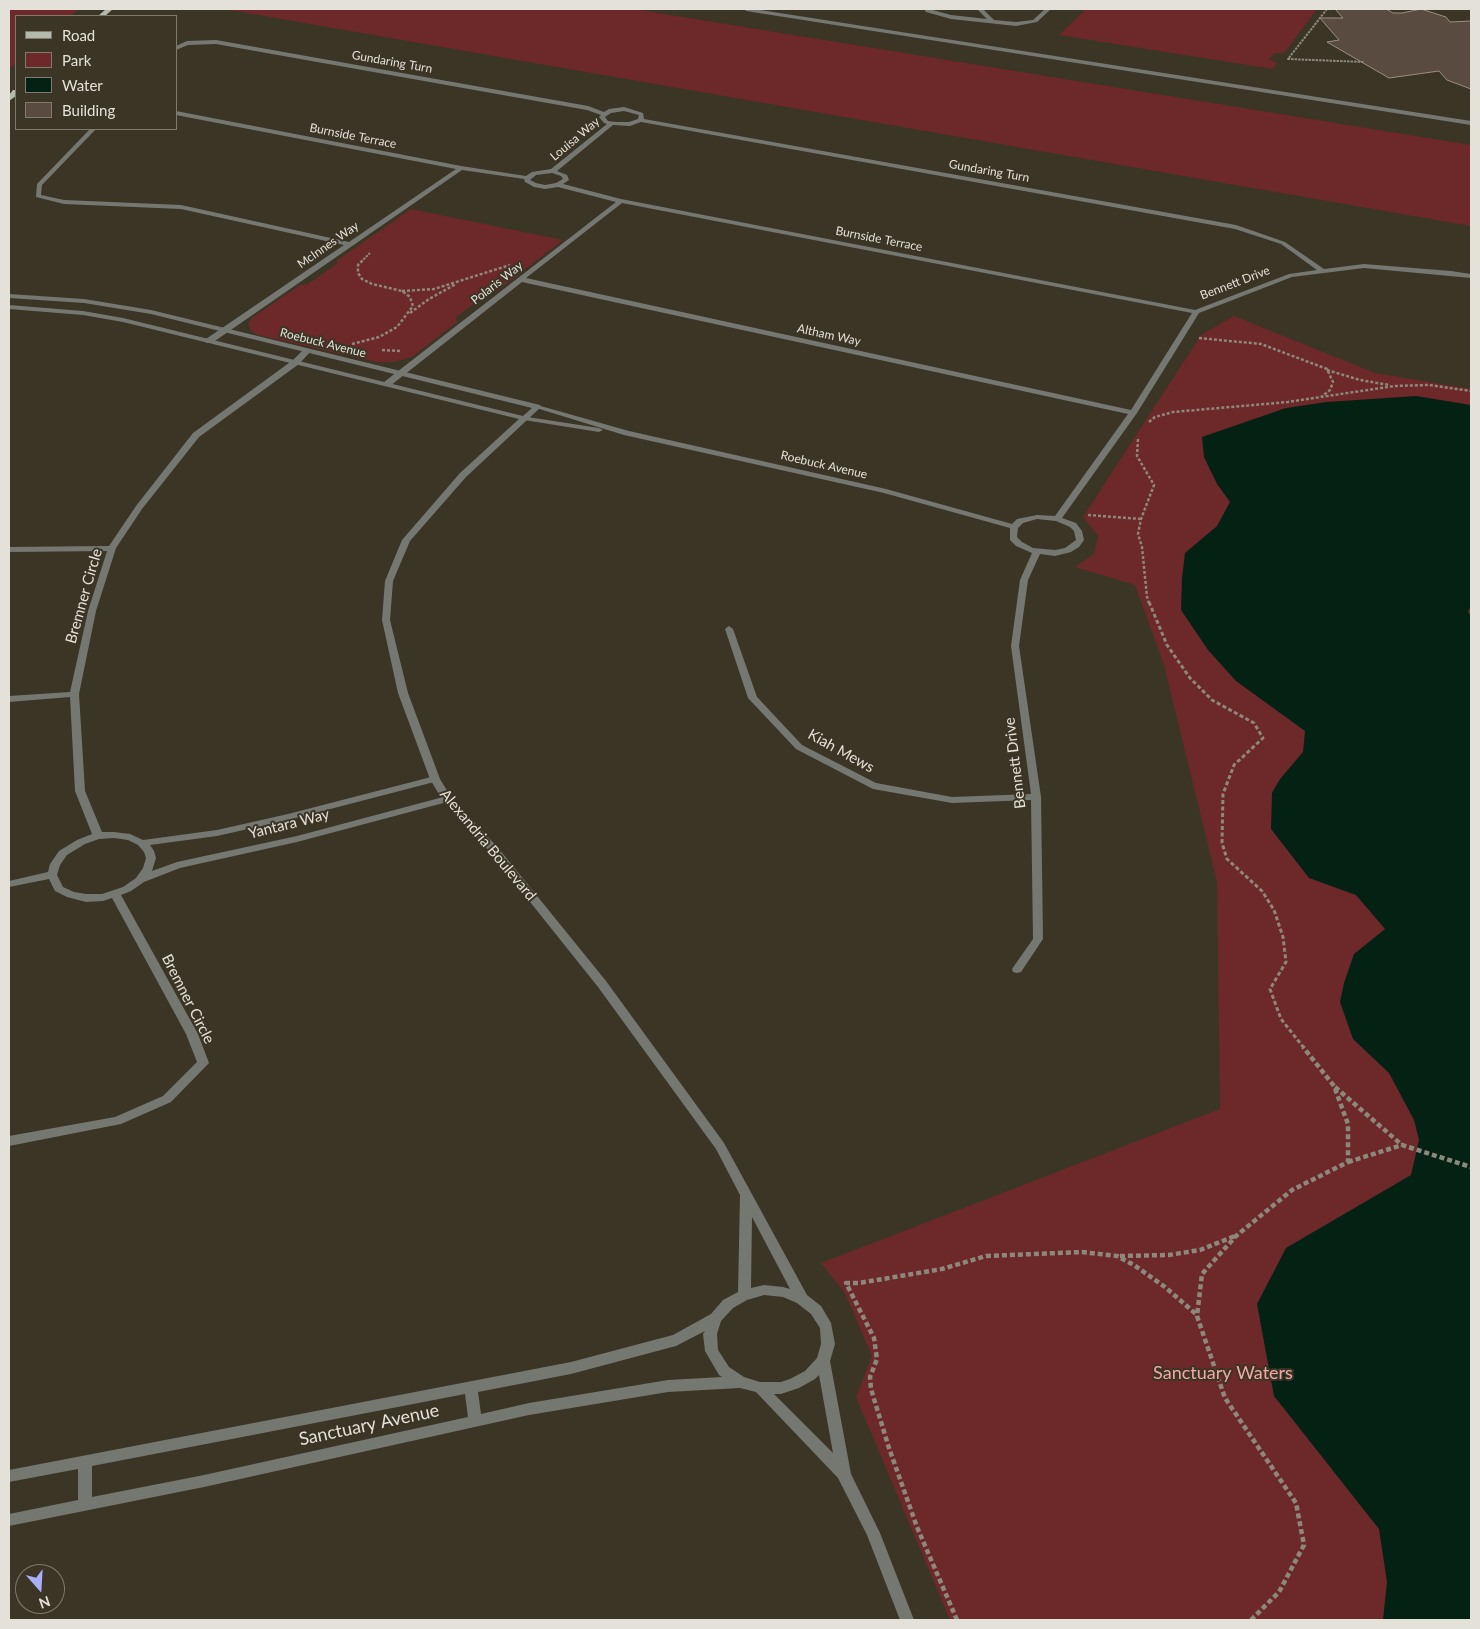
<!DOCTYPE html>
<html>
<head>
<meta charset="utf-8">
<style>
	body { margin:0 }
	#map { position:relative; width:1480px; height:1629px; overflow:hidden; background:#3b3526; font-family:Lato,sans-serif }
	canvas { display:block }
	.frame { position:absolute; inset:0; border:10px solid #e4e1d8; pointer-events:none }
	.legend { position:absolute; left:15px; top:15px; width:162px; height:115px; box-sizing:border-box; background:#3b3526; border:1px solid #7f7a6d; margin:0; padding:6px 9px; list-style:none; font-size:15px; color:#e4e1d8 }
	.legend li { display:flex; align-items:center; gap:10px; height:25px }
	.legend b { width:25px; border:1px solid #7f7a6d }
	.north { position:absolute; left:15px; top:1564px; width:50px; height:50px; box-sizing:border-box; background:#3b3526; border:1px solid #7f7a6d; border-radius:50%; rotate:161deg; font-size:14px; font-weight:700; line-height:20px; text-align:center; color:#e4e1d8 }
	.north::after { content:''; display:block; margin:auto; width:18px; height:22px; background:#aaaffb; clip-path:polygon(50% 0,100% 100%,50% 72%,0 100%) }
</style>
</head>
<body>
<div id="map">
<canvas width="1480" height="1629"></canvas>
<div class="frame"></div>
<ul class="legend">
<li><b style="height:6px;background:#b4baab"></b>Road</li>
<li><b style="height:14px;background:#6d2829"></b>Park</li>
<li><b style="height:14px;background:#042213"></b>Water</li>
<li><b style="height:14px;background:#5a4b41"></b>Building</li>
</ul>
<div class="north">N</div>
</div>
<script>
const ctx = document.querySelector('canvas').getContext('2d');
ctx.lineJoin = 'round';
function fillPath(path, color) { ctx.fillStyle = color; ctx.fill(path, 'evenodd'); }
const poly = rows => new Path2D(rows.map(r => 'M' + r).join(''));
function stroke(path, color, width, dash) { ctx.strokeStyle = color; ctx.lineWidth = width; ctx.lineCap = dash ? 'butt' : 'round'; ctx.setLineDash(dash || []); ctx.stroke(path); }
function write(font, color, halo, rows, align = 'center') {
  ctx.font = font + ' Lato,sans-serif'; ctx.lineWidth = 4; ctx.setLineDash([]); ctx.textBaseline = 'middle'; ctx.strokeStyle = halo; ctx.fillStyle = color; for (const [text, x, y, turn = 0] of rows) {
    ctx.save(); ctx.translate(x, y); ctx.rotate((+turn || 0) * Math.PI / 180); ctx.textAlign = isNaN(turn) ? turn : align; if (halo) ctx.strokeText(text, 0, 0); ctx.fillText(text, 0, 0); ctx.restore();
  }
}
fillPath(poly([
	[9,9,79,9,70,16,16,16,16,63,9,69],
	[224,9,633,9,1471,145,1471,226],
	[1086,9,1317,9,1284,53,1275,53,1269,59,1277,63,1273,69,1059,35],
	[411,209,563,240,493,294,484,296,456,317,457,322,412,357,393,362,376,362,258,335,251,331,248,324,252,318,300,285,308,284,338,263,336,261],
	[1234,316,1375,373,1471,389,1471,1620,950,1620,856,1397,872,1356,845,1293,821,1263,1220,1109,1217,882,1164,665,1135,585,1075,567,1094,554,1098,536,1083,517,1201,335]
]), '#6d2829');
fillPath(poly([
	[1416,396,1471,405,1471,605,1468,612,1471,616,1471,1620,1383,1620,1387,1582,1379,1529,1274,1396,1257,1304,1286,1248,1411,1175,1419,1140,1414,1120,1389,1073,1353,1039,1340,1002,1344,983,1354,954,1385,929,1356,895,1309,878,1271,829,1272,793,1280,779,1303,752,1305,731,1236,681,1208,650,1181,610,1182,578,1185,553,1217,526,1230,502,1217,484,1204,457,1202,437,1286,408,1327,402]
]), '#042213');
const building = poly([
	[1335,9,1386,9,1393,13,1402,13,1421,9,1446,17,1450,22,1471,21,1471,89,1447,80,1439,71,1389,78,1327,42,1339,40,1320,18,1343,18,1335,9]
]);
fillPath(building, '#5a4b41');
stroke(building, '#9e8e82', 1);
stroke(poly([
	[1327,9,1288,59,1364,62],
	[361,262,370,253]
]), '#8d887c', 2, [2.5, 1]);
stroke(poly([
	[402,291,434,289,510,265],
	[410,313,429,299,456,284],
	[1199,338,1261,344,1327,369,1333,382,1330,390,1321,397],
	[352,344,379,337,397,327,413,306,410,297,402,291,372,284,362,279,358,273,358,265,362,261],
	[382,350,400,351],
	[1327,370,1360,380,1389,385],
	[1149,422,1155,417,1173,412,1288,402,1394,386,1429,385,1471,391],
	[1138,439,1137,456,1154,485,1141,519,1138,534,1142,547,1147,597,1149,603],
	[1088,515,1141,519]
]), '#8d887c', 2.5, [3, 2]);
stroke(poly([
	[1149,602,1167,645,1190,678,1212,700,1254,723,1263,738,1234,765,1223,794,1222,843,1227,859,1262,891,1274,910,1283,937,1286,962,1270,989,1281,1019,1304,1048]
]), '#8d887c', 3, [4, 2.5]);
stroke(poly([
	[1335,1087,1402,1145],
	[1348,1162,1402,1145,1471,1167],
	[1120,1256,1169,1255,1200,1250,1235,1236],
	[957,1620,917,1527,889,1448,871,1389,870,1377,877,1359,874,1338,846,1283,859,1283,942,1269,986,1256,1082,1252,1117,1256,1134,1265,1165,1287,1197,1315],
	[1251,1620,1279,1592,1304,1545,1296,1503,1225,1398,1197,1316,1202,1274,1236,1236,1292,1190,1348,1162,1348,1124,1334,1086,1303,1047]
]), '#8d887c', 4.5, [5, 3]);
fillPath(poly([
	[744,9,754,9,1471,121,1471,125,746,11,744,9],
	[924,9,929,9,951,15,987,19,977,9,983,9,994,20,1016,22,1033,20,1045,9,1051,9,1037,22,1016,26,951,19,926,12,924,9]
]), '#757871');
fillPath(poly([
	[216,40,588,106,604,112,609,109,624,107,643,113,644,119,1236,225,1285,242,1324,269,1364,264,1451,271,1471,274,1471,278,1364,268,1292,277,1199,313,1137,413,1062,518,1076,523,1082,531,1084,540,1079,547,1071,552,1055,556,1040,554,1028,580,1019,646,1041,797,1043,939,1021,972,1017,973,1013,972,1012,969,1033,939,1031,800,952,803,873,789,796,749,748,698,725,629,729,626,733,629,757,697,802,745,876,783,952,797,1031,794,1011,646,1020,580,1032,553,1016,546,1010,540,1010,528,884,493,624,435,533,407,537,405,629,431,886,489,1012,524,1017,519,1037,515,1055,516,1128,414,522,282,390,386,384,386,384,382,616,202,558,187,545,189,534,187,525,182,524,179,462,170,212,343,206,343,206,339,344,245,181,209,64,204,36,197,37,184,90,129,96,129,42,185,41,195,64,200,181,205,349,242,456,169,176,115,176,111,461,166,526,176,532,172,551,169,607,124,604,123,599,117,601,115,587,110,216,44,188,45,176,50,176,46,187,41,216,40],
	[624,111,639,115,638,119,629,122,616,122,608,121,605,117,611,113,624,111],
	[641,122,1235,229,1281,244,1317,270,1289,274,1195,310,621,199,563,184,569,180,567,175,557,171,613,125,630,126,641,122],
	[552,173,561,176,563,179,556,183,545,185,536,183,530,180,536,175,552,173],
	[622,203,1192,313,1131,410,526,278,622,203],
	[1037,519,1056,521,1070,527,1074,531,1076,540,1065,548,1055,550,1033,548,1022,542,1017,537,1018,528,1023,523,1037,519],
	[304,349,311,351,299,364,199,437,142,509,116,548,96,611,79,694,85,791,102,832,114,832,130,834,143,840,217,830,288,814,435,776,440,779,438,781,288,820,217,836,150,845,154,851,156,858,152,871,177,862,297,836,447,796,452,799,451,801,297,842,180,868,144,882,131,891,121,895,198,1034,209,1063,171,1102,121,1124,9,1146,9,1136,115,1117,163,1096,197,1062,186,1034,112,898,103,901,86,902,67,897,55,891,49,879,9,887,9,881,48,872,50,864,59,851,77,840,92,834,75,791,70,697,9,702,9,696,70,692,88,611,107,551,9,552,9,547,109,546,136,506,193,433,293,360,304,349],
	[114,838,128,840,138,845,144,852,146,858,143,868,136,878,123,887,102,894,86,894,74,892,63,887,57,875,60,865,67,855,85,844,99,839,114,838],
	[521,416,599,428,603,430,599,432,524,420,521,420,521,416]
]), '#757871');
fillPath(poly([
	[9,294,84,299,151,310,540,405,541,407,466,477,410,541,393,581,390,620,408,693,440,779,451,797,499,849,606,981,724,1143,807,1295,821,1306,831,1323,835,1344,830,1361,851,1474,880,1533,914,1620,900,1620,867,1535,838,1478,756,1392,740,1388,668,1392,529,1415,204,1487,9,1526,9,1514,78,1500,78,1469,9,1482,9,1470,571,1362,673,1335,711,1314,723,1300,738,1292,740,1195,716,1149,598,987,491,853,443,801,430,779,398,693,382,620,385,581,402,540,460,473,519,419,123,322,83,315,9,309,9,305,83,311,123,318,523,416,532,408,151,314,84,303,9,298,9,294],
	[752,1217,790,1289,783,1287,764,1285,751,1288,752,1217],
	[764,1295,783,1297,797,1303,811,1314,820,1328,821,1344,817,1358,805,1371,790,1379,781,1382,760,1382,744,1377,729,1367,718,1350,717,1334,721,1321,733,1308,747,1300,764,1295],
	[705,1331,703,1334,705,1351,719,1375,722,1377,668,1380,529,1403,481,1414,478,1392,571,1374,676,1346,705,1331],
	[819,1375,833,1453,774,1394,781,1394,799,1388,815,1379,819,1375],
	[465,1394,468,1417,204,1475,92,1497,92,1466,465,1394]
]), '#757871');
fillPath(poly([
	[106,9,113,9,105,16,98,16,106,9],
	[13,90,16,90,16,96,9,101,9,95,13,90]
]), '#b4baab');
write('12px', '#e4e1d8', '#3b3526', [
	["Gundaring Turn",392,62,10],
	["Burnside Terrace",353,136,11],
	["Louisa Way",575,139,-40],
	["Gundaring Turn",989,171,10],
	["Burnside Terrace",879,239,11],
	["McInnes Way",328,245,-35],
	["Polaris Way",497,283,-38],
	["Bennett Drive",1235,283,-21],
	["Altham Way",829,335,12],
	["Roebuck Avenue",323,343,14],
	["Roebuck Avenue",824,465,13]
]);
write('15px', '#e4e1d8', '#3b3526', [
	["Bremner Circle",84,596,-74],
	["Kiah Mews",841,751,29],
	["Bennett Drive",1015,763,-97],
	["Yantara Way",289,824,-14],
	["Alexandria Boulevard",488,845,50],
	["Bremner Circle",188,999,63]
]);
write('18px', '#f3a8a5', '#3b3526', [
	["Sanctuary Waters",1223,1373]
]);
write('18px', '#e4e1d8', '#3b3526', [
	["Sanctuary Avenue",369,1425,-12]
]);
</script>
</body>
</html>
